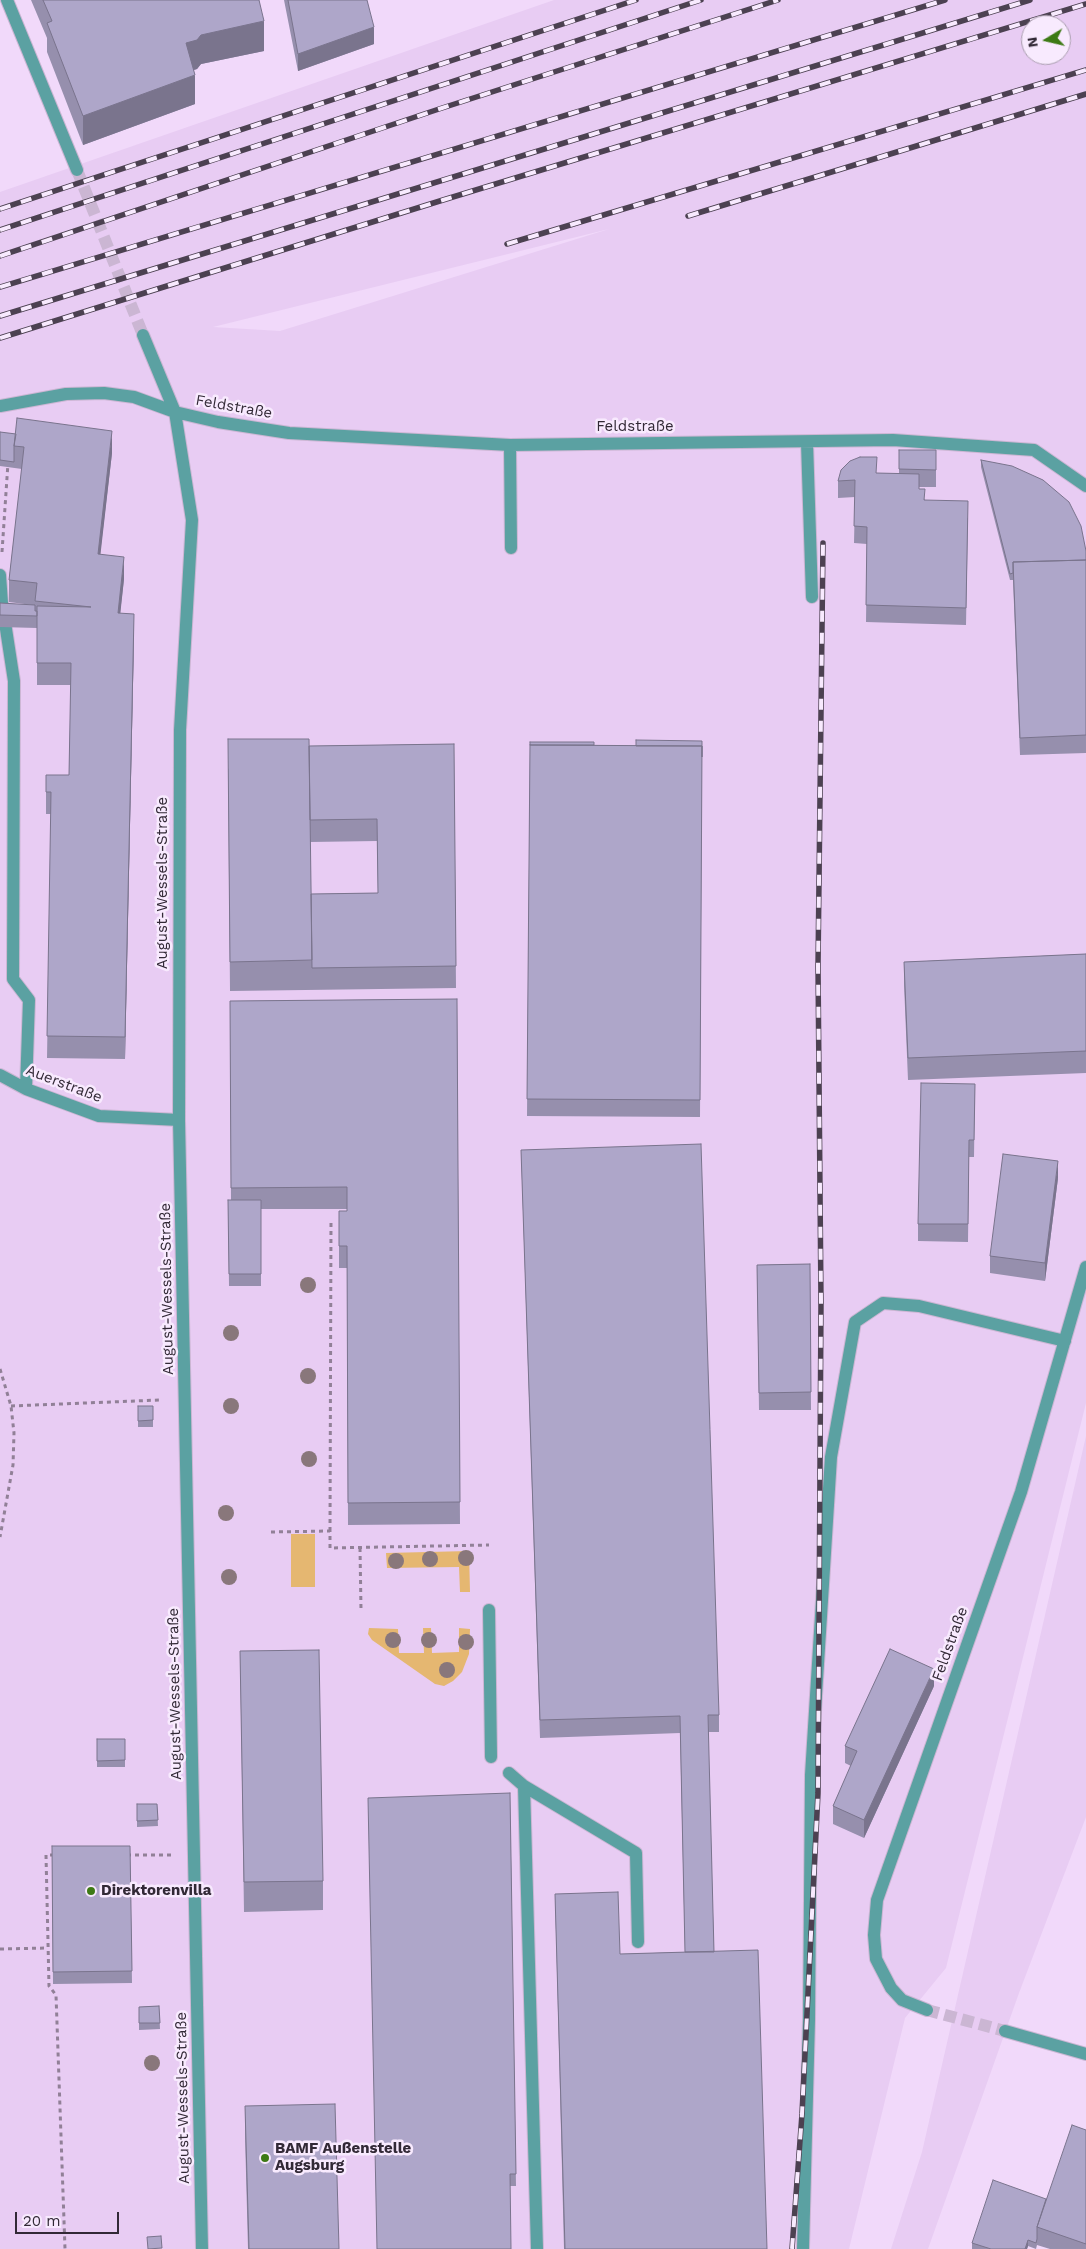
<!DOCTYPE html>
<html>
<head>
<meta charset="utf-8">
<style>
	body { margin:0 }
	#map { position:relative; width:1086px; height:2249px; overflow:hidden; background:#f1d9fa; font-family:"Work Sans",sans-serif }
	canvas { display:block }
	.north { position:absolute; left:1021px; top:15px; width:50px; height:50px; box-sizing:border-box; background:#f8eafe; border:1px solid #a99dae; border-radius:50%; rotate:261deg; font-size:14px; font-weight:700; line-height:20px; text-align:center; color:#322936 }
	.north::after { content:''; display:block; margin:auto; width:18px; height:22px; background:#3d7a15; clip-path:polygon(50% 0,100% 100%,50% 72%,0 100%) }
	.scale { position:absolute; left:15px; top:2212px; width:104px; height:22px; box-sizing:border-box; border:2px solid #322936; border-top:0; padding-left:6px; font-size:15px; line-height:18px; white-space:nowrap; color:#322936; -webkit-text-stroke:4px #f8eafe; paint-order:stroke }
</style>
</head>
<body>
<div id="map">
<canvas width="1086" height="2249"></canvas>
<div class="north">N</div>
<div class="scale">20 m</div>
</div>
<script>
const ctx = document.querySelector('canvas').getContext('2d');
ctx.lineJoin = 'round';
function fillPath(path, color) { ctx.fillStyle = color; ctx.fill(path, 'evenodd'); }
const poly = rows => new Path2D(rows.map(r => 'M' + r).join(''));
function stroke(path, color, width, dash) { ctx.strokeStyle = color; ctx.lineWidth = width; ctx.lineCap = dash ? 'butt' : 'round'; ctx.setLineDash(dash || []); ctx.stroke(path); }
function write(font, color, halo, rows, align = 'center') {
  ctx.font = font + ' "Work Sans",sans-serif'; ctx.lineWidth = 5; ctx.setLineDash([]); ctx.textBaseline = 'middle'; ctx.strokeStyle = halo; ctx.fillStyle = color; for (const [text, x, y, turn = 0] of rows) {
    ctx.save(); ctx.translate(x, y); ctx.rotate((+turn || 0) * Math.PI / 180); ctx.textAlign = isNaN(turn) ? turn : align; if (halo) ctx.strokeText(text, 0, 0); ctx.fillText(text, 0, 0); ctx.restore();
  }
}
fillPath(poly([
	[554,0,1086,0,1086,1403,946,1968,905,2018,849,2249,0,2249,0,192],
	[1031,25,1061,25,1061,55,1031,55],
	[609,229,280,331,213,327],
	[1086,1436,1086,1817,1019,1993,928,2249,891,2249,922,2152]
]), '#e8ccf3');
fillPath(poly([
	[291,1534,315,1534,315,1587,291,1587],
	[469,1551,470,1592,460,1592,459,1567,387,1568,386,1553],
	[369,1628,398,1629,399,1653,424,1653,423,1628,431,1628,432,1653,459,1652,459,1628,470,1629,469,1654,462,1672,453,1681,444,1686,435,1684,372,1640,368,1634]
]), '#e5b771');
stroke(poly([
	[77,170,143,335],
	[927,2010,1005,2031]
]), '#cbb6d3', 12, [12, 6]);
const minor = poly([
	[7,0,77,170],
	[143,335,175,412,192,520,180,730,179,1120,202,2249],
	[0,406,66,394,104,393,134,397,175,412,218,422,289,433,510,445,893,440,1034,450,1086,486],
	[807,442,812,597],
	[510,445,511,548],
	[0,575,2,603,14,681,13,979,29,1000,26,1089],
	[0,1075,26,1089,99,1116,179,1120],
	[489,1610,491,1757],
	[509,1773,524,1786,537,2249],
	[524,1786,636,1853,638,1942],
	[927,2010,902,2000,891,1988,876,1959,874,1935,877,1900,1021,1492,1086,1267],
	[1005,2031,1086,2054],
	[803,2249,809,2020,811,1775,831,1457,855,1322,883,1303,919,1306,1065,1341]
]);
stroke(minor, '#cbb6d3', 14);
stroke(poly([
	[2,552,8,463],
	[0,1369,11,1406,14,1433,13,1465,0,1537],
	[11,1406,160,1400],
	[330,1531,331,1220],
	[271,1532,330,1531,330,1548,489,1545],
	[360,1548,361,1610],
	[54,1855,46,1855,49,1986,56,1995,65,2249],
	[127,1855,171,1855],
	[0,1949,48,1948]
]), '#918097', 3, [4, 4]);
stroke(minor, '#5ba1a2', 12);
const rail = poly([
	[0,209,636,0],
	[688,216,1086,94],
	[0,230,701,0],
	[507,244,1086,70],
	[0,256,439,109,778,0],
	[0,287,945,0],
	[0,316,1030,0],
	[0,338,443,200,1086,4],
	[792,2249,802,2114,818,1793,821,1302,818,966,823,543]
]);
stroke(rail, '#4c4151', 5.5);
stroke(rail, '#f8eafe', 4, [11]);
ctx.fillStyle = '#89777b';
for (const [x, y] of [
	[308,1285],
	[231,1333],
	[308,1376],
	[231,1406],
	[309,1459],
	[226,1513],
	[466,1558],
	[430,1559],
	[396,1561],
	[229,1577],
	[393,1640],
	[429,1640],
	[466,1642],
	[447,1670],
	[152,2063]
]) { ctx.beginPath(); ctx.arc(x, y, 8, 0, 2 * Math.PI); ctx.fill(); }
fillPath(poly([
	[31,0,259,0,264,51,201,64,197,69,194,70,195,104,83,145,47,52,47,38],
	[284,0,367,0,374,44,298,71],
	[0,432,112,453,100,554,124,579,120,613,134,636,125,1059,47,1058,51,814,46,814,46,775,69,775,71,685,37,685,37,628,0,627,0,603,32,605,9,602,9,580,22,469,0,466],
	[899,450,936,450,936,487,919,487,919,489,925,500,968,518,966,625,866,622,867,544,854,543,855,497,838,498,838,481,877,473,899,474],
	[981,460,1086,551,1086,753,1020,755,1013,580,1010,580,981,467],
	[702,741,700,1117,527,1116,530,742,594,745,636,746],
	[454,744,456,988,230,991,228,769,309,746],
	[377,841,378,893,311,894,310,842],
	[1086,954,1086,1073,908,1080,904,984,904,962],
	[457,999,460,1524,348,1525,347,1268,339,1268,339,1233,347,1211,347,1209,261,1209,261,1286,229,1286,228,1200,231,1200,230,1001],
	[975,1084,974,1157,969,1157,968,1242,918,1241,918,1224],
	[521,1150,719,1715,719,1732,708,1732,714,1952,767,2249,564,2249,555,1894,620,1954,685,1952,680,1733,540,1738],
	[1058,1178,1045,1281,990,1273,990,1256],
	[810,1264,811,1410,759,1410,757,1265],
	[138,1406,153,1406,153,1427,138,1427],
	[240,1651,323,1881,323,1910,244,1912],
	[934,1686,864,1838,833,1824,833,1806,851,1766,845,1763,845,1746],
	[97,1739,125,1739,125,1767,97,1767],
	[510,1793,516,2186,510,2186,377,2249],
	[137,1804,157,1804,158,1826,137,1827],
	[52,1846,130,1846,132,1983,53,1984],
	[159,2006,160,2029,139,2030,139,2007],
	[245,2106,339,2249,248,2249,245,2135],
	[1086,2130,1086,2249,1050,2249,1037,2245,1036,2249,1028,2246,1027,2249,972,2249,972,2243,1046,2199]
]), '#968fad');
fillPath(poly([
	[264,21,264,51,201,64,197,69,186,72,186,43,201,35],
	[374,27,374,44,298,71,298,54],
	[195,75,195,104,83,145,83,116],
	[112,431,112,453,98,576,98,554],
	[124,557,124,579,118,635,118,613],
	[134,614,134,636,125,1059,125,1037],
	[1058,1161,1058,1178,1045,1281,1045,1263],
	[934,1669,934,1686,864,1838,864,1820],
	[1028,2240,1028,2246,1027,2249,1025,2249]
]), '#7a748d');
const building = poly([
	[43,0,259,0,264,21,201,35,197,40,186,43,195,75,83,116,47,23,52,21,43,0],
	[288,0,367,0,374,27,298,54,288,0],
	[17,418,112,431,98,554,124,557,118,613,134,614,125,1037,47,1036,51,792,46,792,46,775,69,775,71,663,37,663,37,606,91,607,35,601,37,583,9,580,24,447,14,446,17,418],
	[0,432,16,434,14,446,14,462,0,460,0,432],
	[899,450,936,450,936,470,899,469,899,450],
	[860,457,877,457,876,473,919,474,919,489,925,489,924,500,968,501,966,608,866,605,867,527,854,526,855,480,838,481,841,470,850,461,860,457],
	[981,460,1012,466,1043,480,1069,502,1081,526,1086,551,1086,560,1013,562,1013,573,1010,574,981,460],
	[1086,560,1086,735,1020,738,1013,562,1086,560],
	[0,603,35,605,35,611,37,611,37,616,0,615,0,603],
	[228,739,309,739,312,960,230,962,228,739],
	[636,740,702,741,702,757,702,746,636,746,636,740],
	[530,742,594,742,594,745,530,745,530,742],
	[454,744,456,966,312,968,311,894,378,893,377,819,310,820,309,746,454,744],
	[530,745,702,746,700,1100,527,1099,530,745],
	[1086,954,1086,1051,908,1058,904,962,1086,954],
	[457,999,460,1502,348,1503,347,1246,339,1246,339,1211,347,1211,347,1187,231,1188,230,1001,457,999],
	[921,1083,975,1084,974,1140,969,1140,968,1224,918,1224,921,1083],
	[701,1144,719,1715,708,1715,714,1952,685,1952,680,1716,540,1720,521,1150,701,1144],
	[1003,1154,1058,1161,1045,1263,990,1256,1003,1154],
	[228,1200,261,1200,261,1274,229,1274,228,1200],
	[810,1264,811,1392,759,1393,757,1265,810,1264],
	[138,1406,153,1406,153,1420,138,1421,138,1406],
	[890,1649,934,1669,864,1820,833,1806,857,1751,845,1746,890,1649],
	[319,1650,323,1881,244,1882,240,1651,319,1650],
	[97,1739,125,1739,125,1760,97,1761,97,1739],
	[510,1793,516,2174,510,2174,511,2249,377,2249,368,1798,510,1793],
	[137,1804,157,1804,158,1820,137,1821,137,1804],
	[52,1846,130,1846,132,1971,53,1972,52,1846],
	[618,1892,620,1954,758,1950,767,2249,565,2249,555,1894,618,1892],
	[159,2006,160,2023,139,2023,139,2007,159,2006],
	[335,2104,339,2249,249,2249,245,2106,335,2104],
	[1072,2125,1086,2130,1086,2244,1037,2227,1072,2125],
	[993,2180,1046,2199,1037,2227,1037,2239,1036,2243,1028,2240,1025,2249,991,2249,972,2243,993,2180],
	[161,2236,162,2248,148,2249,147,2237,161,2236]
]);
fillPath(building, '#aea6c9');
stroke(building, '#7a748d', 1);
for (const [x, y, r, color] of [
	[91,1891,5,"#3d7a15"],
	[265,2158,5,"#3d7a15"]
]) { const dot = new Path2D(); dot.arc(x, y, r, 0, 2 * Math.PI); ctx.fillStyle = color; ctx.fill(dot); stroke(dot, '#f8eafe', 2); }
write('15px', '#322936', '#f8eafe', [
	["Feldstraße",234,407,10],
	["Feldstraße",635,427],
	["August-Wessels-Straße",163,883,-90],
	["Auerstraße",64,1084,21],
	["August-Wessels-Straße",167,1289,-91],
	["Feldstraße",950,1644,-70],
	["August-Wessels-Straße",175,1694,-91],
	["August-Wessels-Straße",183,2098,-91]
]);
write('bold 15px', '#322936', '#f8eafe', [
	["Direktorenvilla",101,1891],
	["BAMF Außenstelle",275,2149],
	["Augsburg",275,2166]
], 'left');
</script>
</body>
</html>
